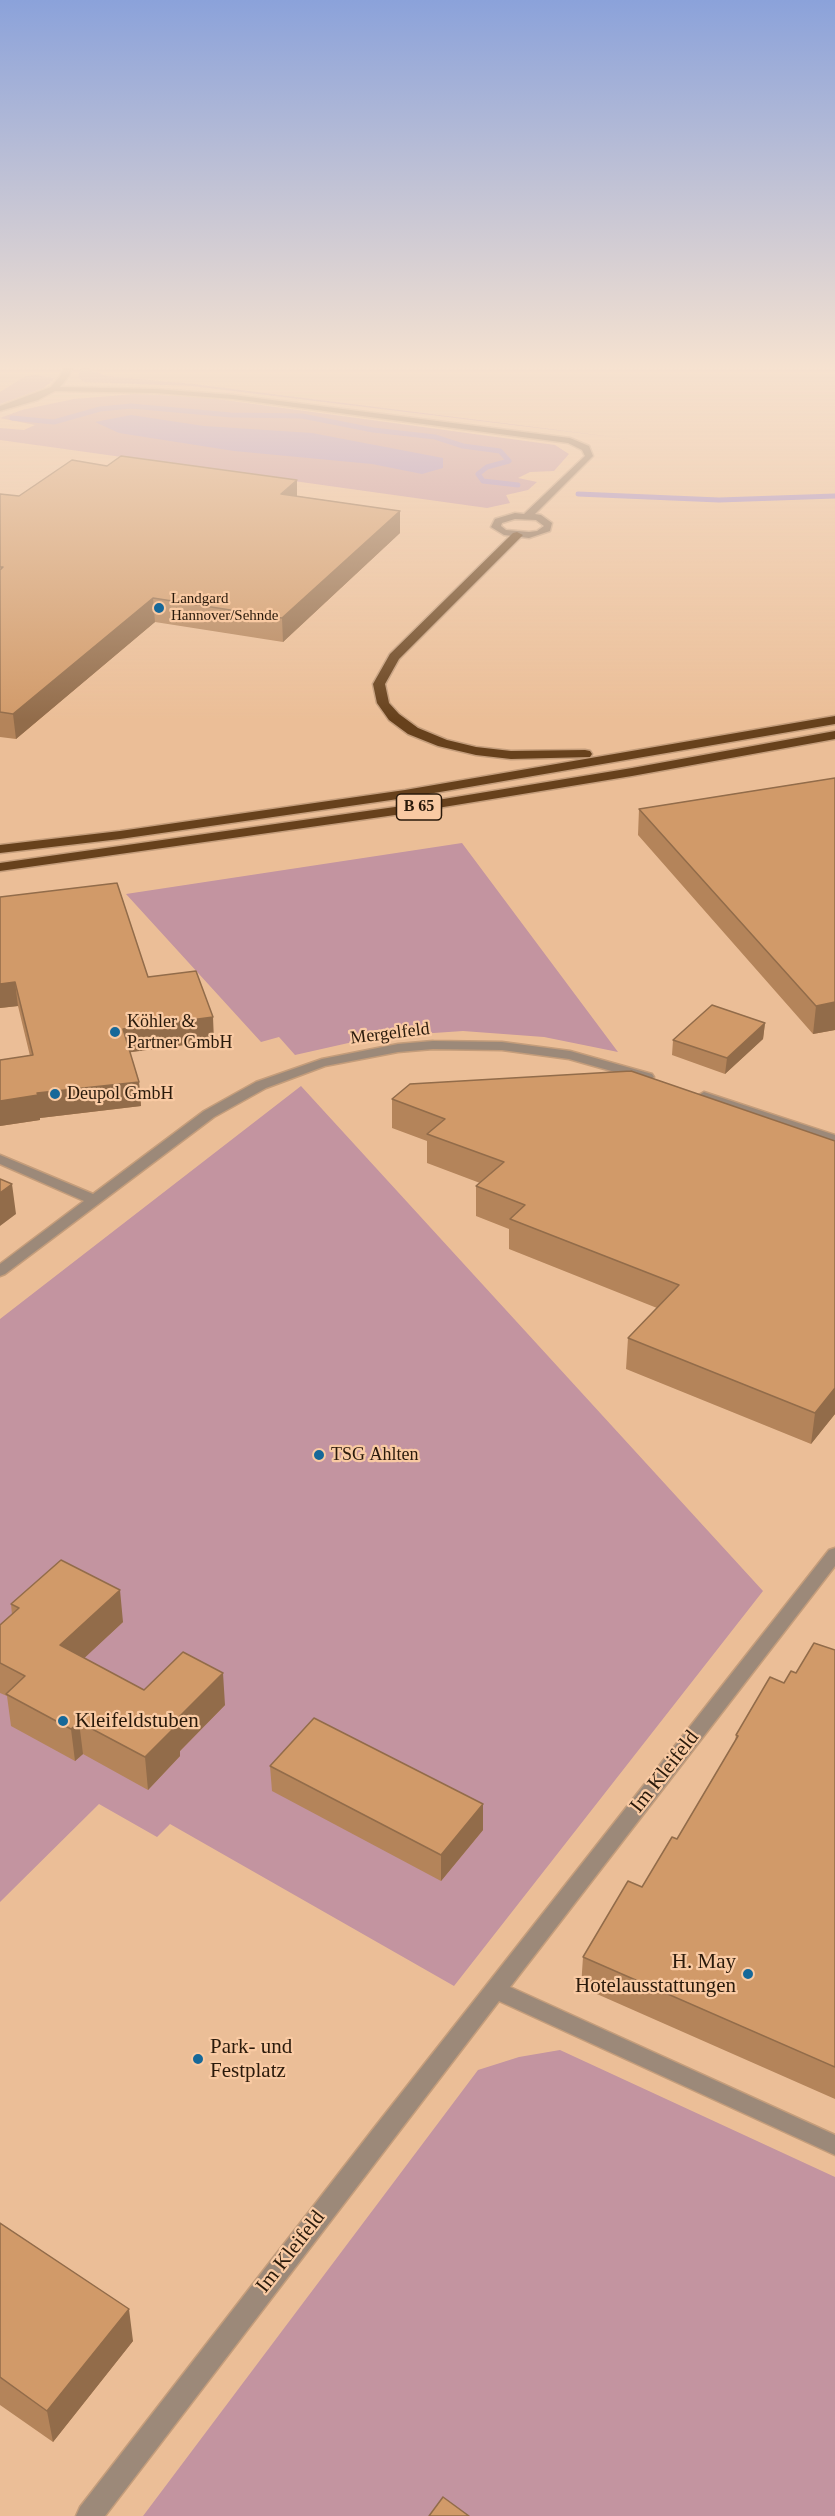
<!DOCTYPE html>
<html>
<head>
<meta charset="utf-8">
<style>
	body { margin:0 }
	canvas { display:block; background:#ebbe97 }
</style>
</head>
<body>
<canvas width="835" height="2516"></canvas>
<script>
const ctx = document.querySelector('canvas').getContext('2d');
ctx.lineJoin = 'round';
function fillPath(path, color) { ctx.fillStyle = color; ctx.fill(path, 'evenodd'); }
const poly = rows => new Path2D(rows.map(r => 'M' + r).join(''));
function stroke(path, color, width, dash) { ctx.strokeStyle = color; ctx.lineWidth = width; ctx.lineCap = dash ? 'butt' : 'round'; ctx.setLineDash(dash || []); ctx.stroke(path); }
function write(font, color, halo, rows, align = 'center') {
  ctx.font = font + ' "Times New Roman",serif'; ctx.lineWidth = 4.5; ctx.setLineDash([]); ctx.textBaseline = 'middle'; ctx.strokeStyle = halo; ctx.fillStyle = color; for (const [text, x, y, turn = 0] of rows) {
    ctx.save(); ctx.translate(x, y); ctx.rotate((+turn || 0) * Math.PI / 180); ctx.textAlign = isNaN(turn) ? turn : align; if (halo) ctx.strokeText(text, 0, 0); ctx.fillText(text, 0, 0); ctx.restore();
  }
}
fillPath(poly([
	[81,367,89,367,89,370,107,376,193,384,629,439,192,386,84,382,78,377],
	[35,375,55,378,44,388,0,404,0,392,26,376],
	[135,394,202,397,555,445,569,454,554,471,530,472,518,478,537,482,528,490,506,495,510,503,487,508,0,440,0,428,24,430,35,425,0,418,22,410,74,399],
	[462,843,618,1052,544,1037,463,1031,375,1037,295,1055,279,1037,261,1042,126,894],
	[301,1086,763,1591,454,1986,170,1824,157,1837,99,1804,0,1902,0,1319],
	[560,2050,835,2177,835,2516,143,2516,478,2070,519,2057]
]), '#c394a0');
fillPath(poly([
	[131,415,204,426,312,433,443,458,443,468,422,474,372,464,234,451,119,433,95,422]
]), '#a088c5');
stroke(poly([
	[12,418,54,422,100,409,131,406,231,415,302,416,373,430,435,437,463,446,500,451,509,461,487,467,478,474,483,481,518,485],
	[578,494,719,500,835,496]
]), '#a088c5', 5);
const street = poly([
	[433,1041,502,1042,570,1051,652,1074,654,1077,647,1081,569,1059,502,1050,433,1049,398,1052,325,1066,266,1088,214,1117,5,1274,0,1276,0,1264,84,1201,0,1164,0,1155,93,1194,204,1111,256,1082,322,1059,398,1044,433,1041],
	[704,1092,835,1135,835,1144,699,1099,697,1096,704,1092],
	[835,1548,835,1566,510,1987,835,2135,835,2155,499,2001,105,2516,76,2516,80,2507,374,2128,829,1550,835,1548]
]);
const secondary = poly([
	[64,367,72,367,69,376,60,387,155,389,233,395,570,438,589,446,593,456,535,514,541,515,552,523,550,531,529,538,504,535,491,527,495,519,515,513,524,514,585,456,582,450,568,443,233,399,155,393,55,391,38,400,0,411,0,406,51,387,61,375,64,367],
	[515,519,536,520,544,526,537,531,529,532,506,530,501,526,502,523,515,519]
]);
const highway = poly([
	[517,532,523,535,399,659,385,684,389,703,399,714,418,728,447,740,476,747,511,751,585,750,590,751,592,754,590,757,511,759,476,755,438,746,408,734,389,720,377,703,373,684,390,654,513,533,517,532],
	[835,716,835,724,405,798,120,839,0,853,0,845,120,831,405,790,835,716],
	[835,731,835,739,632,776,395,815,0,871,0,863,395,807,632,768,835,731]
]);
stroke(street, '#c49d7b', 3);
stroke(secondary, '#c49d7b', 3);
stroke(highway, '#c49d7b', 3);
fillPath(street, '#9c8979');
fillPath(secondary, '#866a52');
fillPath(highway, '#67411c');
fillPath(poly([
	[0,494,19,496,297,496,400,511,400,533,283,642,155,622,16,739,0,737],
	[835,778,835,1030,813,1034,638,835,639,809],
	[0,897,148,977,214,1041,130,1052,139,1082,141,1106,40,1118,40,1120,0,1126,0,1060,30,1056,18,1006,0,1008],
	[765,1023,763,1039,725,1074,672,1055,673,1040],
	[392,1099,835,1141,835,1414,811,1444,626,1369,628,1338,657,1308,509,1249,509,1229,476,1216,476,1186,480,1183,427,1163,427,1141,392,1128],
	[11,1604,123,1622,84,1658,144,1690,225,1705,180,1751,180,1756,148,1790,83,1754,75,1761,11,1726,7,1696,0,1693,0,1625,12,1615],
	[835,1650,835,2099,581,1987,583,1957,642,1887,677,1839,735,1742,736,1735,784,1683,796,1673],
	[270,1766,483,1830,441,1881,272,1791],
	[0,2223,133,2341,53,2442,0,2405]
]), '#b4845a');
fillPath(poly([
	[297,480,297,502,281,494],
	[400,511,400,533,283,642,282,618],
	[153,598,155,622,16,739,13,714],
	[15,982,18,1006,0,1008,0,984],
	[835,1002,835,1030,813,1034,816,1006],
	[213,1017,214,1041,125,1053,123,1029],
	[765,1023,763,1039,725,1074,727,1058],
	[139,1082,141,1106,40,1118,40,1120,0,1126,0,1101,37,1093],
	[12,1184,16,1214,0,1226,0,1193],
	[835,1388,835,1414,811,1444,815,1413],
	[120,1590,123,1622,64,1677,60,1645],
	[223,1673,225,1705,180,1751,180,1756,148,1790,145,1757,174,1722],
	[79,1722,83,1754,75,1761,71,1729],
	[483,1804,483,1830,441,1881,441,1855],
	[129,2309,133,2341,53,2442,47,2411]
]), '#926c4a');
const building = poly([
	[121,456,297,480,281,494,400,511,282,618,153,598,13,714,0,712,0,570,3,567,0,567,0,494,19,496,72,460,107,466,121,456],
	[835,778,835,1002,816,1006,639,809,835,778],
	[117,883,148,977,196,971,213,1017,123,1029,139,1082,37,1093,38,1095,0,1101,0,1060,33,1055,15,982,0,984,0,897,117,883],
	[712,1005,765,1023,727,1058,673,1040,712,1005],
	[631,1071,835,1141,835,1388,815,1413,628,1338,679,1285,510,1219,525,1205,476,1186,504,1162,427,1134,445,1119,392,1099,410,1084,631,1071],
	[0,1179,12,1184,0,1193,0,1179],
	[61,1560,120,1590,60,1645,144,1690,183,1652,223,1673,174,1722,178,1724,145,1757,79,1722,71,1729,6,1694,25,1676,0,1663,0,1625,19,1608,11,1604,61,1560],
	[814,1643,835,1650,835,2067,583,1957,628,1881,642,1887,672,1837,677,1839,738,1736,736,1735,770,1677,784,1683,791,1671,796,1673,814,1643],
	[314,1718,483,1804,441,1855,270,1766,314,1718],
	[0,2223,129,2309,47,2411,0,2377,0,2223],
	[443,2497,469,2516,429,2516,443,2497]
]);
fillPath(building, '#d19a69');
stroke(building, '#926c4a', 1.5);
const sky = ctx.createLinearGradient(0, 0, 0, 720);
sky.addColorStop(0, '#8ba2da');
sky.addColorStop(0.51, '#f6e2d0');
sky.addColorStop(1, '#f6e2d000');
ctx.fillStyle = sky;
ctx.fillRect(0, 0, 835, 720);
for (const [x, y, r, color] of [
	[159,608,6,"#166899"],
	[115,1032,6,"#166899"],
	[55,1094,6,"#166899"],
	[319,1455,6,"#166899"],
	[63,1721,6,"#166899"],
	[748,1974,6,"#166899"],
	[198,2059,6,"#166899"]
]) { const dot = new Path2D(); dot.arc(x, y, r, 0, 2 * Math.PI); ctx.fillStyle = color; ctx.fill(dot); stroke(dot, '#f9caa3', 2); }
write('15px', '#2a1a0b', '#f9caa3', [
	["Landgard",171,599],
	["Hannover/Sehnde",171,616]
], 'left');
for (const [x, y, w] of [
	[419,807,45]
]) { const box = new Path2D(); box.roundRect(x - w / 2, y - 13, w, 26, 4.5); ctx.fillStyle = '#f9caa3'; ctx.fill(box); stroke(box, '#2a1a0b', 1.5); }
write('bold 16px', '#2a1a0b', null, [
	["B 65",419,807]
]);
write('18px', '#2a1a0b', '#f9caa3', [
	["Köhler &",127,1022],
	["Partner GmbH",127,1043],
	["Deupol GmbH",67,1094],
	["TSG Ahlten",331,1455]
], 'left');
write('18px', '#2a1a0b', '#f9caa3', [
	["Mergelfeld",390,1034,-7]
]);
write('21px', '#2a1a0b', '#f9caa3', [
	["Kleifeldstuben",75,1721],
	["H. May",736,1962,"right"],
	["Hotelausstattungen",736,1986,"right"],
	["Park- und",210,2047],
	["Festplatz",210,2071]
], 'left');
write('21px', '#2a1a0b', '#f9caa3', [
	["Im Kleifeld",665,1772,-52],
	["Im Kleifeld",291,2252,-52]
]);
</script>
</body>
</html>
